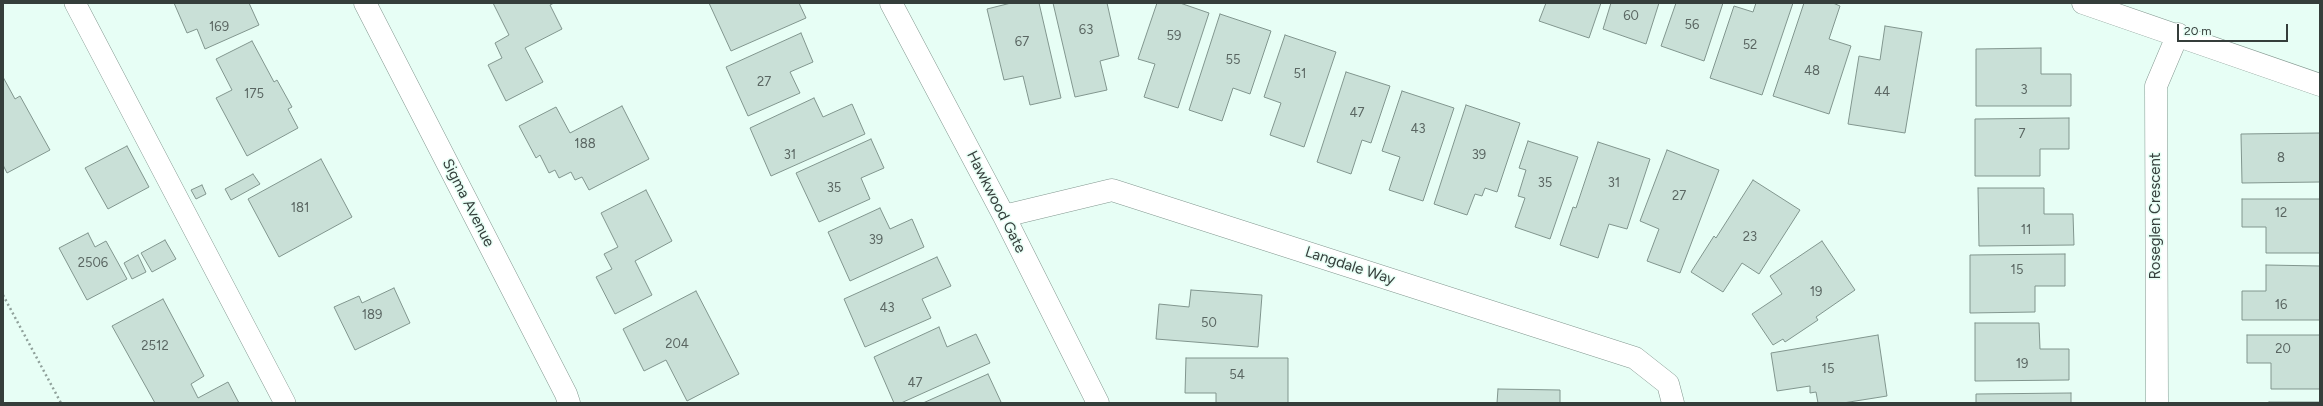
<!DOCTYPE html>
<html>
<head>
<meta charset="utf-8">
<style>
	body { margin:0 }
	#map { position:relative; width:2323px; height:406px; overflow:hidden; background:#e7fef5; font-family:Figtree,sans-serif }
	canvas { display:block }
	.frame { position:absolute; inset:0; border:4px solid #353e3b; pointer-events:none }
	.scale { position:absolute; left:2177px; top:24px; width:111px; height:18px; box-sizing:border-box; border:2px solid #353e3b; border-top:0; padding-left:5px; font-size:12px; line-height:14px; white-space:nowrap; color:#353e3b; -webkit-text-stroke:3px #e7fef5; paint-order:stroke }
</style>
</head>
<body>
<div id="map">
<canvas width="2323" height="406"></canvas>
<div class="frame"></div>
<div class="scale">20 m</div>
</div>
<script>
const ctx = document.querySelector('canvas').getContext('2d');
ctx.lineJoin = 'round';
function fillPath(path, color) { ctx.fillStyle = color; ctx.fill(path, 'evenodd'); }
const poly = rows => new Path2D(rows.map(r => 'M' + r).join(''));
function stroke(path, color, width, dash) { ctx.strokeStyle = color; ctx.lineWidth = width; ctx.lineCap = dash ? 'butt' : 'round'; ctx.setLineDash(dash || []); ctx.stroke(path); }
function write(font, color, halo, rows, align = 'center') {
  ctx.font = font + ' Figtree,sans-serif'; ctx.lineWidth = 3; ctx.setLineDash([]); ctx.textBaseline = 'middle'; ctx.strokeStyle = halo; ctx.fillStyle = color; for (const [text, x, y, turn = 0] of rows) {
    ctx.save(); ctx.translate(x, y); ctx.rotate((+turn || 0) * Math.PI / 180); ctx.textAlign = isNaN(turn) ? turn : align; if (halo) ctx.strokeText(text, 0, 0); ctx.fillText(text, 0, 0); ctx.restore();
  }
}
const building = poly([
	[174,3,249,3,259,25,205,49,197,29,187,33,174,3],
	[493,3,554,3,550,5,562,29,525,48,543,82,506,101,488,65,502,58,495,43,509,35,493,3],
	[709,3,799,3,806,18,731,51,709,3],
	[1011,3,1039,3,1061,98,1030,105,1023,76,1004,80,987,9,1011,3],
	[1053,3,1107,3,1119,56,1100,61,1107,90,1075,97,1053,3],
	[1157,3,1180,3,1209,13,1178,108,1144,97,1155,64,1138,59,1157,3],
	[1546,3,1601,3,1589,38,1539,21,1546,3],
	[1611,3,1659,3,1646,44,1603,29,1611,3],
	[1676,3,1723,3,1704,61,1661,46,1676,3],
	[1756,3,1793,3,1762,95,1710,78,1734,6,1753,12,1756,3],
	[1804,3,1833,3,1840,6,1829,39,1851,46,1829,114,1773,96,1804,3],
	[1220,14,1271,31,1250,94,1233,88,1222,121,1189,110,1220,14],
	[1885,26,1922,32,1905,133,1848,124,1859,56,1880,60,1885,26],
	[801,33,813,62,790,72,800,93,748,116,726,67,801,33],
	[1285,35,1336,52,1304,147,1270,135,1281,103,1264,97,1285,35],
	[252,41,274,82,277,80,292,107,288,109,298,128,247,156,216,98,232,90,216,59,252,41],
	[2041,48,2041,74,2071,74,2071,106,1976,106,1976,49,2041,48],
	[1346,72,1390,86,1371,143,1362,140,1351,174,1317,162,1346,72],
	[3,77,15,99,20,96,50,150,7,173,3,165,3,77],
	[1402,91,1454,108,1423,201,1389,190,1400,157,1382,151,1402,91],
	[814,98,823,117,852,104,865,134,771,176,750,128,814,98],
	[1466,105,1520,123,1497,192,1485,188,1482,196,1475,194,1467,215,1434,204,1466,105],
	[622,106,649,159,589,190,582,177,575,180,571,172,559,178,555,170,549,173,540,155,536,158,519,126,556,107,570,133,622,106],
	[2069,118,2069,149,2040,149,2040,176,1975,176,1975,119,2069,118],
	[2320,133,2320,182,2242,183,2241,134,2320,133],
	[871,139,884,168,861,178,870,199,819,222,796,173,871,139],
	[1528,141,1578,157,1550,239,1515,227,1525,198,1518,196,1526,170,1519,168,1528,141],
	[1598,142,1650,159,1627,229,1609,224,1598,258,1560,245,1573,207,1576,208,1598,142],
	[127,146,149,187,108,209,85,168,127,146],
	[1667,150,1719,170,1680,273,1647,261,1659,229,1640,221,1667,150],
	[321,159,352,217,279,257,248,199,321,159],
	[253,174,260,184,231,200,225,189,253,174],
	[1753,180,1800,210,1759,274,1742,263,1723,292,1691,272,1714,236,1716,238,1753,180],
	[202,185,206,194,196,199,191,190,202,185],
	[1978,188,2044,188,2044,214,2073,214,2074,245,1979,246,1978,188],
	[646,190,672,241,635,261,652,295,615,314,596,277,612,269,604,254,618,247,601,213,646,190],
	[2242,199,2320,199,2320,253,2266,253,2266,227,2242,227,2242,199],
	[880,208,890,229,912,219,924,247,850,281,828,232,880,208],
	[88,233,95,247,106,241,127,279,87,300,59,248,88,233],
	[165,240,176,259,152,272,141,253,165,240],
	[1822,241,1855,290,1816,317,1818,320,1785,342,1783,339,1773,345,1752,314,1782,294,1770,276,1822,241],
	[2065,254,2065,286,2035,286,2035,312,1970,313,1970,255,2065,254],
	[138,255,146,272,132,279,124,263,138,255],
	[937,257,951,286,922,299,931,318,865,347,844,299,937,257],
	[2266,265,2320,266,2320,320,2242,320,2242,291,2266,291,2266,265],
	[394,288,410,323,355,350,334,307,359,296,362,303,394,288],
	[1191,290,1262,295,1258,347,1156,339,1159,304,1189,307,1191,290],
	[696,291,739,374,687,401,666,360,644,371,623,329,696,291],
	[163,299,204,376,191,384,198,398,228,382,239,403,155,403,112,326,163,299],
	[1975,323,2039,323,2040,349,2069,349,2069,380,1975,381,1975,323],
	[939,327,947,347,976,334,990,363,901,403,894,403,874,357,939,327],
	[1878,335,1887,396,1843,403,1818,403,1816,392,1810,393,1810,386,1777,391,1771,353,1878,335],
	[2247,335,2320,335,2320,389,2271,389,2271,363,2247,363,2247,335],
	[1186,358,1288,358,1288,403,1216,403,1216,393,1185,393,1186,358],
	[988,374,1001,402,998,403,923,403,988,374],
	[1498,389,1560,390,1560,403,1497,403,1498,389],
	[2071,393,2071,403,1976,403,1976,394,2071,393],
	[2269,402,2320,402,2320,403,2269,403,2269,402]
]);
fillPath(building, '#c9e0d7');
stroke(building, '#81968e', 1);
const lane = poly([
	[75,3,285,403]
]);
const street = poly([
	[365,3,566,394,569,403],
	[891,3,1004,216,1098,403],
	[2083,3,2320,85],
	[1004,216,1112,190,1635,358,1668,384,1673,403],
	[2157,403,2156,86,2178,34]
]);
stroke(lane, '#839890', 22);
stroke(street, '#839890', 23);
stroke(poly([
	[3,295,61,403]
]), '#90a19b', 2.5, [2, 3]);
stroke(lane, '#fff', 21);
stroke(street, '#fff', 22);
write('13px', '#5a6662', null, [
	["60",1631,16],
	["56",1692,25],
	["169",219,27],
	["63",1086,30],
	["59",1174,36],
	["67",1022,42],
	["52",1750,45],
	["55",1233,60],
	["48",1812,71],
	["51",1300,74],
	["27",764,82],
	["3",2024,90],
	["44",1882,92],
	["175",254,94],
	["47",1357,113],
	["43",1418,129],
	["7",2022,134],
	["188",585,144],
	["31",790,155],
	["39",1479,155],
	["8",2281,158],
	["35",1545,183],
	["31",1614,183],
	["35",834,188],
	["27",1679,196],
	["181",300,208],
	["12",2281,213],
	["11",2026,230],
	["23",1750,237],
	["39",876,240],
	["2506",93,263],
	["15",2017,270],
	["19",1816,292],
	["16",2281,305],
	["43",887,308],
	["189",372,315],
	["50",1209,323],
	["204",677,344],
	["2512",155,346],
	["20",2283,349],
	["19",2022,364],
	["15",1828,369],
	["54",1237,375],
	["47",915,383]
]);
write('15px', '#353e3b', '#e7fef5', [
	["Hawkwood Gate",996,202,63],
	["Sigma Avenue",468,203,63],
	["Roseglen Crescent",2156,216,-90],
	["Langdale Way",1350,266,18]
]);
</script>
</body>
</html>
